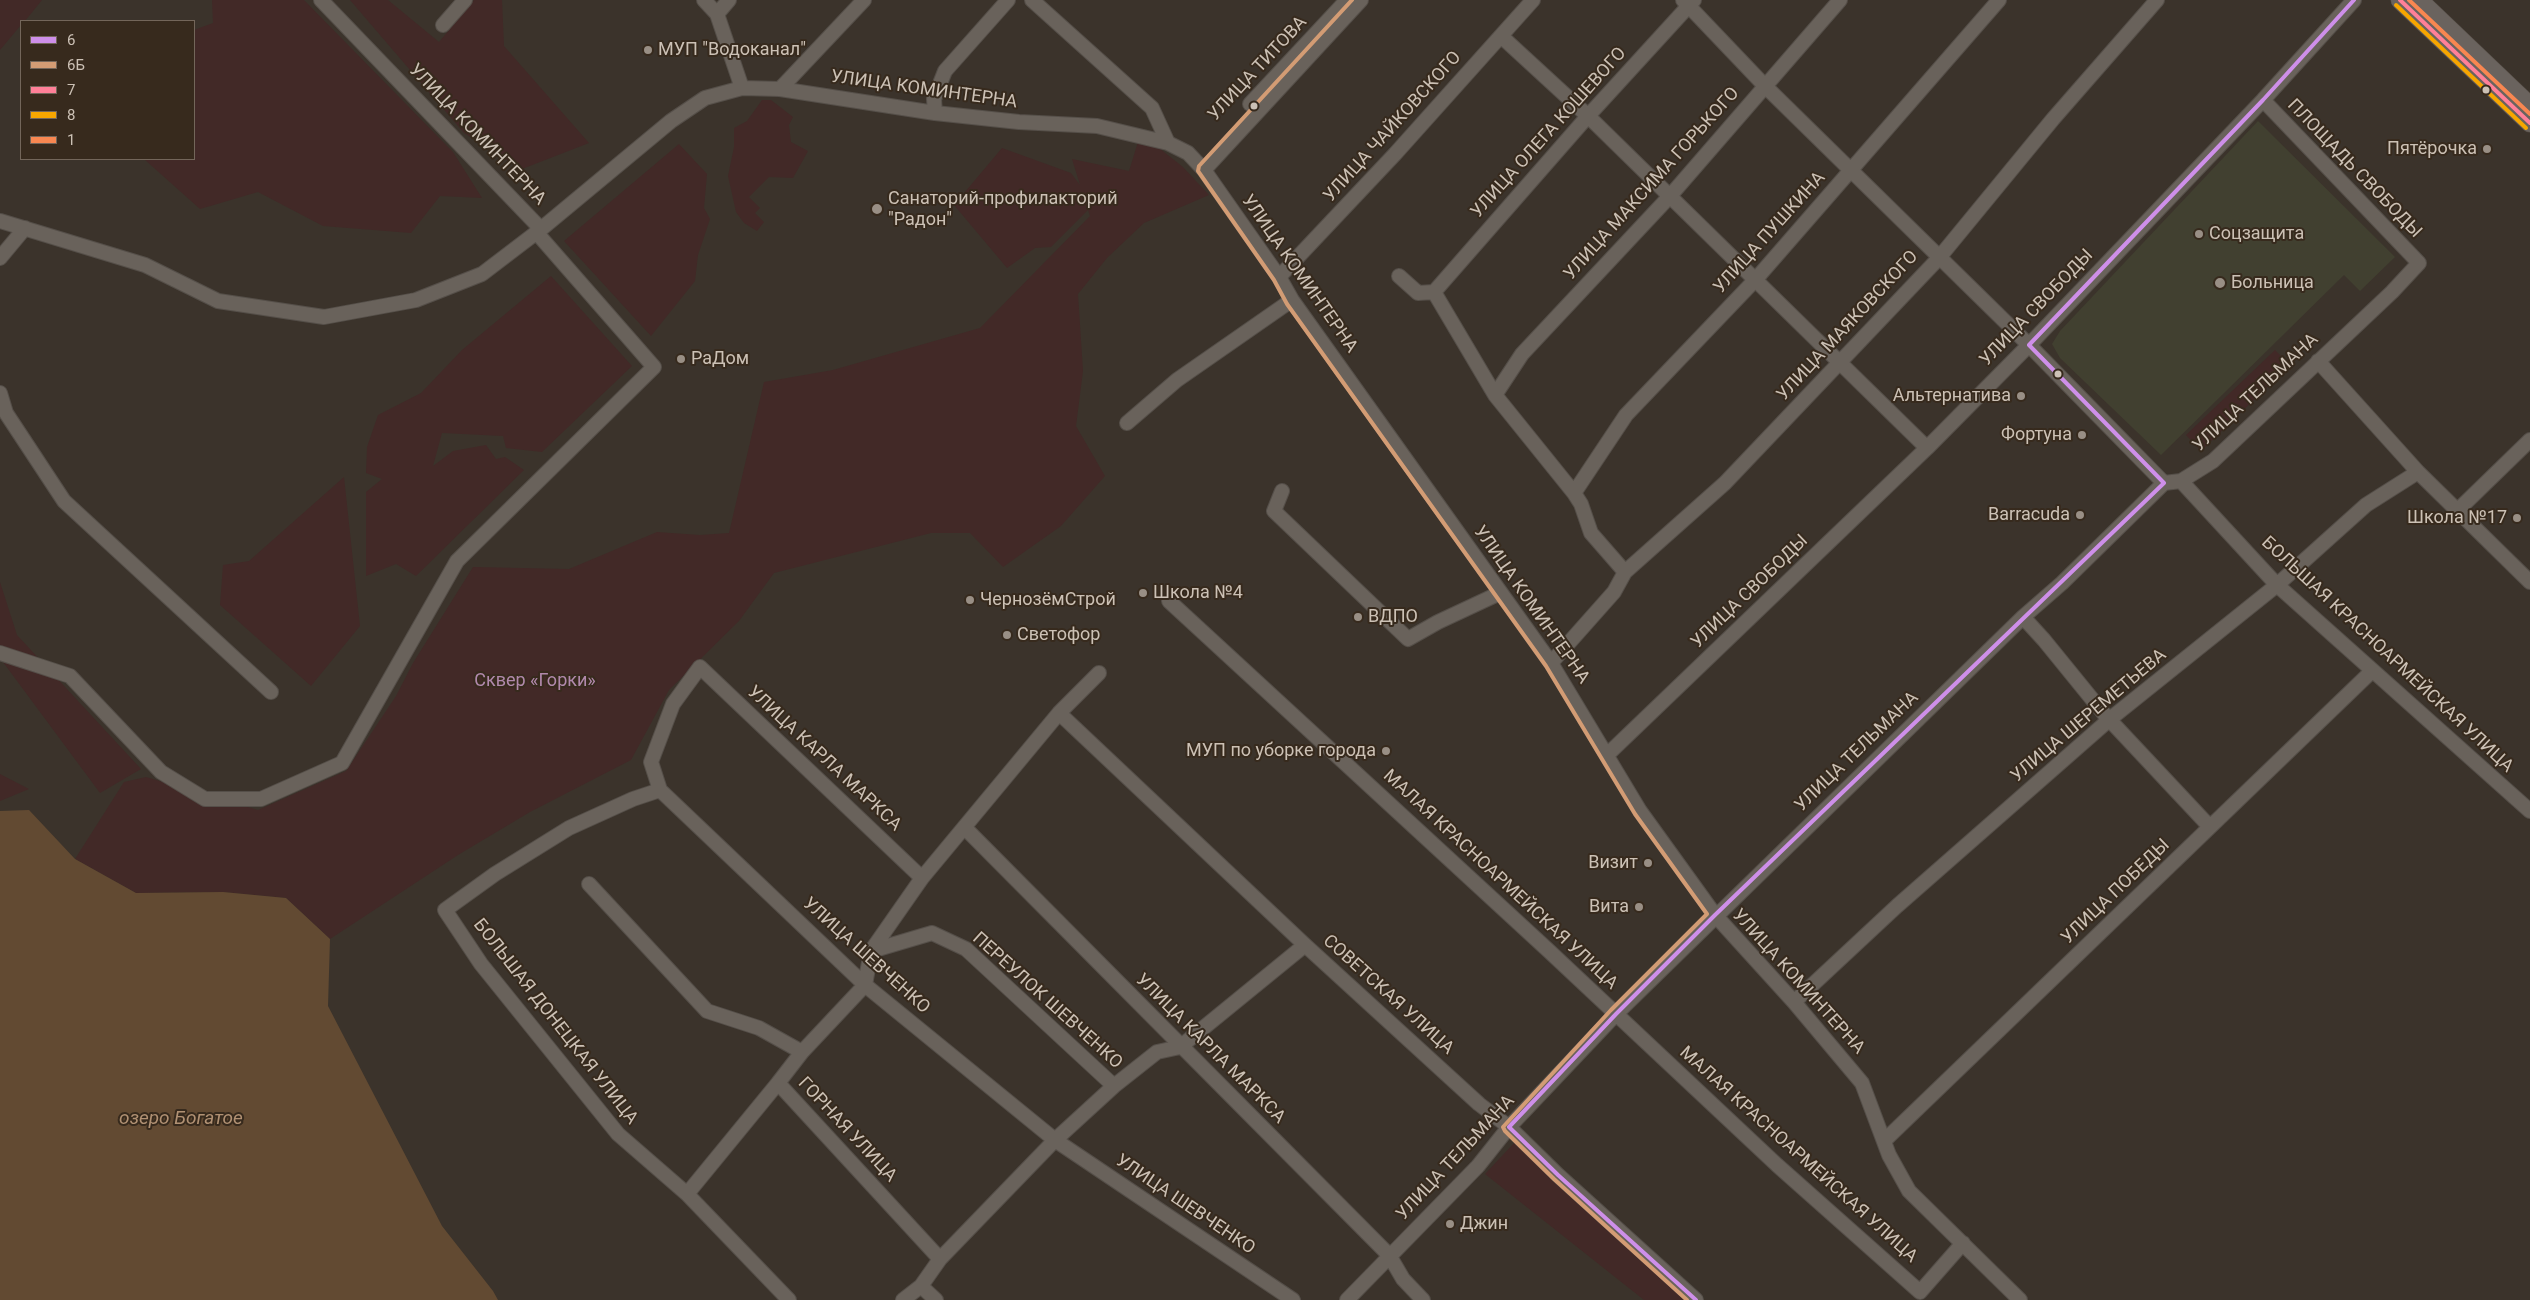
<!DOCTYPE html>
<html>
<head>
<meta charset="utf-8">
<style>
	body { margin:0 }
	#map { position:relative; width:2530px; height:1300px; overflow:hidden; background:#3b332b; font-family:Roboto,sans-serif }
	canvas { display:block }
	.legend { position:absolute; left:20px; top:20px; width:175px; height:140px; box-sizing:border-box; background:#372a1d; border:1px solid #73665a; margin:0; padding:6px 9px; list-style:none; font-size:15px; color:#ccc1b5 }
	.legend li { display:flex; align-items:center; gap:10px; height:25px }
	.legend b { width:25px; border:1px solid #73665a }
</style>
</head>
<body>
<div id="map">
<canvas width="2530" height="1300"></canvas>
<ul class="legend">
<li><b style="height:6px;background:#ce8fe9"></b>6</li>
<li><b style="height:6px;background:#d39c74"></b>6Б</li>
<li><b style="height:6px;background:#ff8098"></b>7</li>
<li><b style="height:6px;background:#f7a600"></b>8</li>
<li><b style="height:6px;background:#f88751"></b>1</li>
</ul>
</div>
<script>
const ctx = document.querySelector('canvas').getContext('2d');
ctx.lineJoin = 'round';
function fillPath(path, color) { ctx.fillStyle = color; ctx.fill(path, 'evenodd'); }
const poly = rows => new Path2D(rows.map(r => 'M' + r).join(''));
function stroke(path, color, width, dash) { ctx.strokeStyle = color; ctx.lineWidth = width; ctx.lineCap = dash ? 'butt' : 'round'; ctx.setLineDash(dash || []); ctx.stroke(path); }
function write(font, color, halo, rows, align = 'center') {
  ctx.font = font + ' Roboto,sans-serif'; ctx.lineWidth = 4; ctx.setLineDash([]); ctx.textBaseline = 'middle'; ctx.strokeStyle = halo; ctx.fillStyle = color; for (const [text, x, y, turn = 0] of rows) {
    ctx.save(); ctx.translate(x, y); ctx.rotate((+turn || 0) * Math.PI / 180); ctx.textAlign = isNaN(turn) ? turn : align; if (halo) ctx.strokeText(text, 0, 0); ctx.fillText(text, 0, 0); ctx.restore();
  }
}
fillPath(poly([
	[2258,121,2395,257,2360,291,2344,275,2161,455,2060,358,2052,344,2060,331]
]), '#414030');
fillPath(poly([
	[0,0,42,0,25,21,21,21,21,25,0,50],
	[212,0,304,0,453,152,482,198,440,196,411,233,323,226,258,192,200,209,144,159,194,159,194,30,213,23],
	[350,0,388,0,439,42,474,0,502,0,504,46,589,143,522,169,464,133],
	[762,100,771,100,793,117,789,125,791,142,808,151,793,178,769,177,749,197,760,208,755,213,764,222,757,231,744,223,736,212,728,176,734,147,734,128,747,121],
	[1138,142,1159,148,1183,167,1209,195,1144,223,1107,258,1078,294,1083,371,1076,426,1105,476,1061,526,1003,567,970,533,931,533,774,573,739,621,669,690,631,760,530,812,458,855,330,939,286,898,223,892,136,893,75,859,124,782,146,777,258,810,346,771,396,696,413,663,473,567,569,569,657,532,700,535,729,533,764,382,833,370,980,328,1090,216,1088,210,1051,247,1035,248,1007,268,954,205,1002,148,1071,173,1080,185,1072,159,1129,171],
	[679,144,707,174,704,208,710,219,698,255,695,281,651,336,564,241],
	[551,276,632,366,542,452,506,448,503,436,442,433,433,466,453,451,486,445,496,459,505,457,524,470,416,576,396,564,366,576,366,492,382,479,366,473,367,447,378,415,421,393,462,350],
	[2275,350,2290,365,2201,451,2186,435],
	[344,477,360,626,311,686,220,605,223,565,249,561],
	[0,582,17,635,141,769,100,793,0,658],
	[0,774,29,789,0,801],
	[1516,1141,1685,1300,1644,1300,1485,1174]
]), '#422927');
fillPath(poly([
	[29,810,75,859,136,893,223,892,286,898,330,939,328,1006,442,1226,493,1291,498,1300,0,1300,0,811]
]), '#624a32');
const minor = poly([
	[321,0,541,229],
	[704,0,717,14],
	[729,0,717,14,742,88],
	[1032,0,1152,108,1168,143],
	[1683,0,1765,86,2029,345,2164,483],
	[443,25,465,0],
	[1501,36,1588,116,1927,448],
	[780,89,864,0],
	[1250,104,1347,0],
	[935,113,934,99,945,71,1008,0],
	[1204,170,1361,0],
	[0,221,145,265,218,301,324,317,416,300,482,274,541,229,671,121,705,98,742,88,780,89,935,113,1019,122,1097,126,1168,143,1188,153,1204,170,1279,277,1292,300,1551,663,1640,811,1715,915,1794,1002,1862,1083,1889,1155,1909,1191,2020,1300],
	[0,258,25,228],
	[1399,276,1418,293,1434,292,1495,395,1574,493,1581,504,1591,533,1625,572],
	[1279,277,1395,154,1533,0],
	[1434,292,1588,116,1694,0],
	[2318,361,2418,472,2530,582],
	[0,393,6,413,64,501,271,692],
	[1495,395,1522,354,1670,196,1840,0],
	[1127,423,1177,380,1292,300],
	[2181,481,2277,585,2530,811],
	[1282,491,1274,511,1408,639,1438,622,1500,593],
	[1574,493,1626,415,1756,279,1999,0],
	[2458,510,2530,440],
	[1169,601,1549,951,1777,1165,1920,1292,1963,1243],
	[2023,617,2044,640,2105,715,2210,827],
	[0,653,70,676,161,772,205,799,261,799,342,763,457,561,654,367,536,232],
	[1551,663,1614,592,1625,572,1725,483,1938,259,2053,119,2157,0],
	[1059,713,1305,945,1479,1104,1509,1127,1558,1175,1696,1300],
	[1607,755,1927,448,2029,345,2263,100,2354,0],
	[660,790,633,799,569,828,495,874,445,910,481,964,618,1134,687,1194,789,1300],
	[965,828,1389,1255,1403,1279,1423,1300],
	[922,878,700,667,673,704,651,762,660,790,865,985,1055,1140,1293,1300],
	[589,884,707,1011,759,1028,802,1052,778,1083,940,1259,921,1286,936,1300],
	[871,951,932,933,966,949,1114,1086],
	[1794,1002,1897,906,2110,719,2277,585,2366,505,2418,472],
	[802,1052,865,985,871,951,922,878,1059,713,1099,673],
	[1885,1140,2372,671],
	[687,1194,778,1083],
	[940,1259,1055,1140,1114,1086,1157,1052,1180,1047,1305,945],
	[903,1300,921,1286],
	[1347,1300,1478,1166,1509,1127,1616,1014,2023,617,2062,583,2164,483,2181,481,2213,461,2392,292,2419,263,2263,100]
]);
const major = poly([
	[2400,0,2530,123],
	[2419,0,2530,106]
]);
stroke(minor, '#554f49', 16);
stroke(major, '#585049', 19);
stroke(minor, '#69625b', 14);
stroke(major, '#6a635e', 18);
stroke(poly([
	[1696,1300,1558,1175,1509,1127,1616,1014,1715,915,2164,483,2029,345,2263,100,2354,0]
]), '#ce8fe9', 4);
stroke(poly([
	[1352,0,1199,166,1198,171,1274,280,1287,304,1546,666,1635,814,1707,914,1611,1010,1503,1127,1505,1131,1554,1179,1687,1300]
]), '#d39c74', 4);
stroke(poly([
	[2400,0,2530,123]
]), '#ff8098', 4);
stroke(poly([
	[2396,5,2526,128]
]), '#f7a600', 4);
stroke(poly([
	[2409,0,2530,114]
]), '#f88751', 4);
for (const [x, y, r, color] of [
	[648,50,5,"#998f85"],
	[2486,90,4.5,"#ccc1b5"],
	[1254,106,4.5,"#ccc1b5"],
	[2487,149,5,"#998f85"],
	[877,209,6,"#998f85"],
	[2199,234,5,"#998f85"],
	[2220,283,6,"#998f85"],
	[681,359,5,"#998f85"],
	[2058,374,4.5,"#ccc1b5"],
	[2021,396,5,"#998f85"],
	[2082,435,5,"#998f85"],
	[2080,515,5,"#998f85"],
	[2517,518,5,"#998f85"],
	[1143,593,5,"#998f85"],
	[970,600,5,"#998f85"],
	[1358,617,5,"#998f85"],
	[1007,635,5,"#998f85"],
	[1386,751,5,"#998f85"],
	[1648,863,5,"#998f85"],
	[1639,907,5,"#998f85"],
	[1450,1224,5,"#998f85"]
]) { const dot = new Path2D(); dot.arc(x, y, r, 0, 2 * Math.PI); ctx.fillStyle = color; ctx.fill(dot); stroke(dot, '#372a1d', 2); }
write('18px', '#ccc1b5', '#372a1d', [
	["МУП \"Водоканал\"",658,50],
	["Пятёрочка",2477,149,"right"],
	["Санаторий-профилакторий",888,199],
	["\"Радон\"",888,220],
	["Соцзащита",2209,234],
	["Больница",2231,283],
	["РаДом",691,359],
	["Альтернатива",2011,396,"right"],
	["Фортуна",2072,435,"right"],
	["Barracuda",2070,515,"right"],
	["Школа №17",2507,518,"right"],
	["Школа №4",1153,593],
	["ЧернозёмСтрой",980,600],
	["ВДПО",1368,617],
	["Светофор",1017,635],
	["МУП по уборке города",1376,751,"right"],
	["Визит",1638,863,"right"],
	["Вита",1629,907,"right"],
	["Джин",1460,1224]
], 'left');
write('18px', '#ccc1b5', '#372a1d', [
	["УЛИЦА ТИТОВА",1258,69,-47],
	["УЛИЦА КОМИНТЕРНА",924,90,8],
	["УЛИЦА ЧАЙКОВСКОГО",1393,127,-48],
	["УЛИЦА ОЛЕГА КОШЕВОГО",1549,133,-48],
	["УЛИЦА КОМИНТЕРНА",477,135,46],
	["ПЛОЩАДЬ СВОБОДЫ",2354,169,46],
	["УЛИЦА МАКСИМА ГОРЬКОГО",1652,184,-48],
	["УЛИЦА ПУШКИНА",1770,233,-48],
	["УЛИЦА КОМИНТЕРНА",1299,274,55],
	["УЛИЦА СВОБОДЫ",2037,308,-46],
	["УЛИЦА МАЯКОВСКОГО",1848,326,-47],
	["УЛИЦА ТЕЛЬМАНА",2256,393,-43],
	["УЛИЦА СВОБОДЫ",1750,592,-44],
	["УЛИЦА КОМИНТЕРНА",1531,605,55],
	["БОЛЬШАЯ КРАСНОАРМЕЙСКАЯ УЛИЦА",2387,655,43],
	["УЛИЦА ШЕРЕМЕТЬЕВА",2089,716,-40],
	["УЛИЦА ТЕЛЬМАНА",1857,752,-44],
	["УЛИЦА КАРЛА МАРКСА",824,759,43],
	["МАЛАЯ КРАСНОАРМЕЙСКАЯ УЛИЦА",1500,880,43],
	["УЛИЦА ПОБЕДЫ",2116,892,-44],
	["УЛИЦА ШЕВЧЕНКО",866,956,42],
	["УЛИЦА КОМИНТЕРНА",1798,982,48],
	["СОВЕТСКАЯ УЛИЦА",1388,995,42],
	["ПЕРЕУЛОК ШЕВЧЕНКО",1047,1001,42],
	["БОЛЬШАЯ ДОНЕЦКАЯ УЛИЦА",555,1022,52],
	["УЛИЦА КАРЛА МАРКСА",1210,1049,45],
	["ГОРНАЯ УЛИЦА",847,1130,47],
	["МАЛАЯ КРАСНОАРМЕЙСКАЯ УЛИЦА",1798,1155,42],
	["УЛИЦА ТЕЛЬМАНА",1456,1158,-47],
	["УЛИЦА ШЕВЧЕНКО",1185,1205,34]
]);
write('18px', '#b189ac', '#372a1d', [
	["Сквер «Горки»",535,681]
]);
write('italic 19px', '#b19173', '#372a1d', [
	["озеро Богатое",181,1119]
]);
</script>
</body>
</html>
